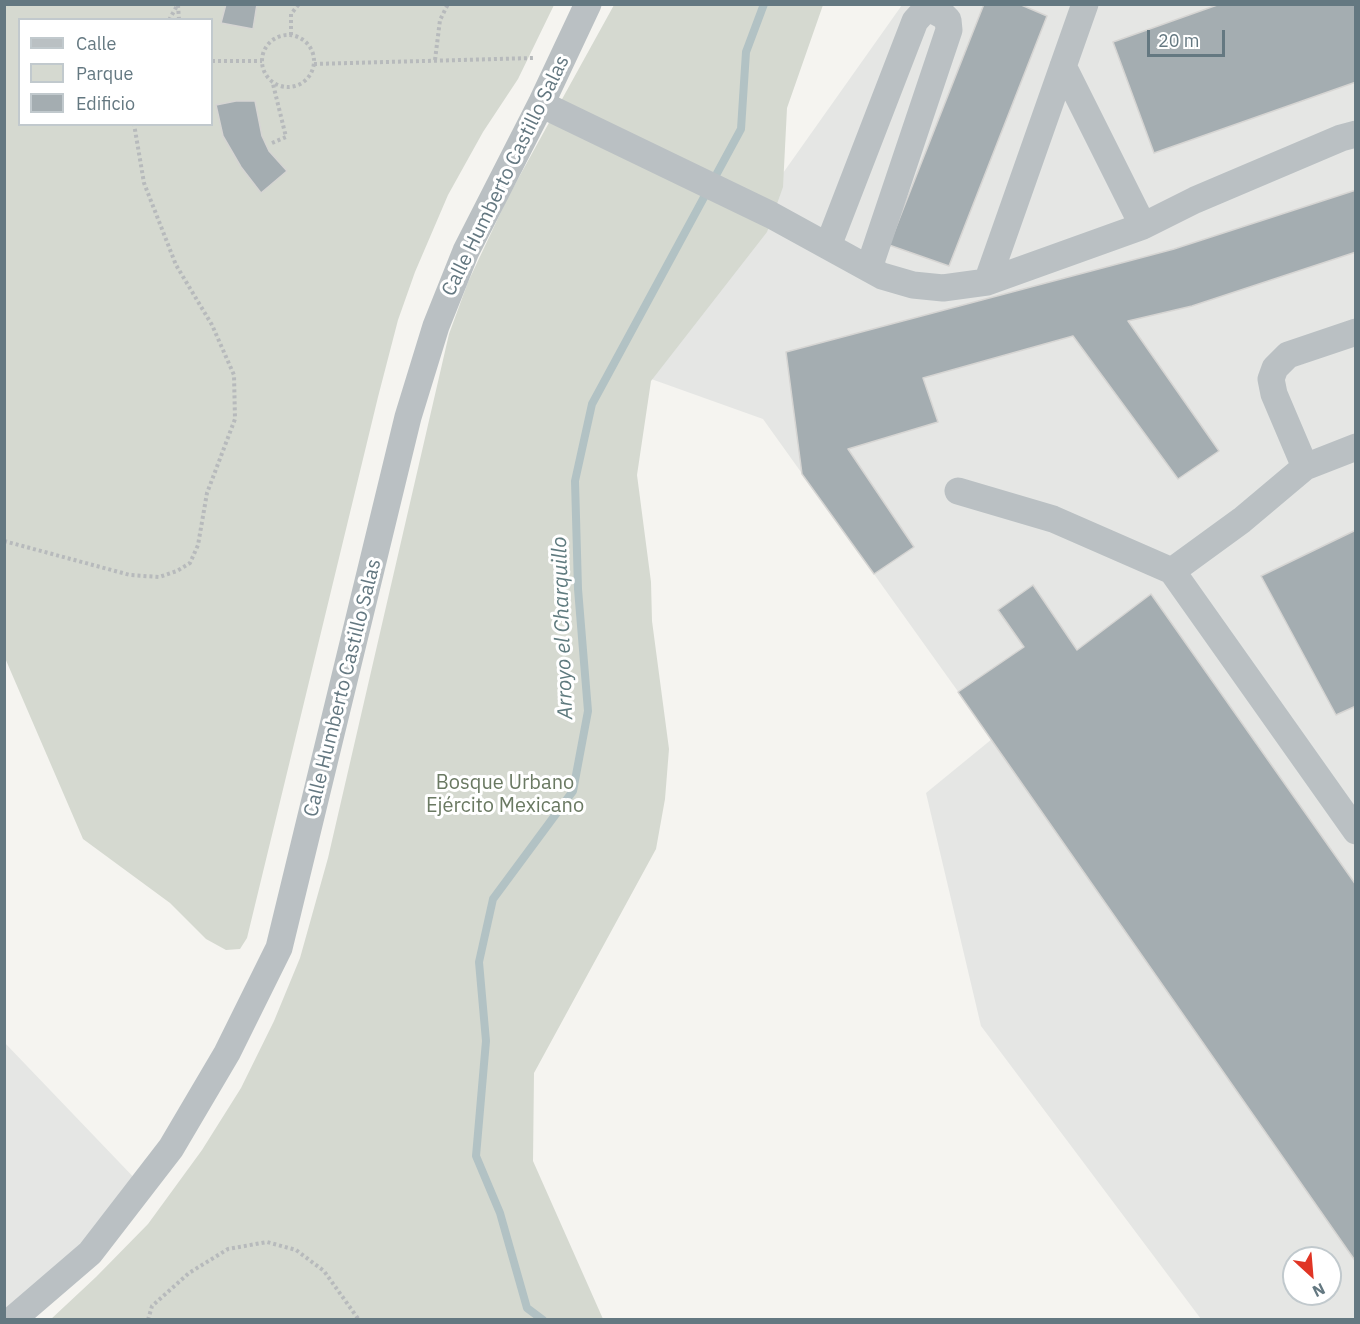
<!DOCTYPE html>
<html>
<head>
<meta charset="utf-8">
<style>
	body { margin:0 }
	#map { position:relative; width:1360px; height:1324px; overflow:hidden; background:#f5f4f0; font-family:"IBM Plex Sans",sans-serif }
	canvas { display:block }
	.frame { position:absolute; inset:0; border:6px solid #647881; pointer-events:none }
	.legend { position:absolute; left:18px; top:18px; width:195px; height:108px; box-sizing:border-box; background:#fff; border:2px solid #c1c9cd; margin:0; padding:8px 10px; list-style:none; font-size:18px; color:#647881 }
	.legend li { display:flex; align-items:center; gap:12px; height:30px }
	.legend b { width:30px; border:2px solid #c1c9cd }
	.north { position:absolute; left:1282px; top:1246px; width:60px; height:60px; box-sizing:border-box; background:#fff; border:2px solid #c1c9cd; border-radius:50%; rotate:154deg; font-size:16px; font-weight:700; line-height:24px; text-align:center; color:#647881 }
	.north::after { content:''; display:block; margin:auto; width:21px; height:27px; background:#e03525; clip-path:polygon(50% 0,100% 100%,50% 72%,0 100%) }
	.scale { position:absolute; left:1147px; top:30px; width:78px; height:27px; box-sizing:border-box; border:3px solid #647881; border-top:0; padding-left:8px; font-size:18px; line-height:21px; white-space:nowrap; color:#647881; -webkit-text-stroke:4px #fff; paint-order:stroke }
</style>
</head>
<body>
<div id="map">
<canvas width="1360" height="1324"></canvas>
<div class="frame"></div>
<ul class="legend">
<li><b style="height:8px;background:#bac0c3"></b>Calle</li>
<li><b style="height:16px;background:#d5d9d0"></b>Parque</li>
<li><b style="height:16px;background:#a4adb1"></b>Edificio</li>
</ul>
<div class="north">N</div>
<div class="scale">20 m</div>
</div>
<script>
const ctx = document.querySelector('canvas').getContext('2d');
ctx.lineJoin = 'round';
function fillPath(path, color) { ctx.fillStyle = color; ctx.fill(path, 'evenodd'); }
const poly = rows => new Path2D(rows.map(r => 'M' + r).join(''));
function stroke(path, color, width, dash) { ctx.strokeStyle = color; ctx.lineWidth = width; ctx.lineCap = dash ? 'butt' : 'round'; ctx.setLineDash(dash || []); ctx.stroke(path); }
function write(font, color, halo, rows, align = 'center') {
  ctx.font = font + ' "IBM Plex Sans",sans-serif'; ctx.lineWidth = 6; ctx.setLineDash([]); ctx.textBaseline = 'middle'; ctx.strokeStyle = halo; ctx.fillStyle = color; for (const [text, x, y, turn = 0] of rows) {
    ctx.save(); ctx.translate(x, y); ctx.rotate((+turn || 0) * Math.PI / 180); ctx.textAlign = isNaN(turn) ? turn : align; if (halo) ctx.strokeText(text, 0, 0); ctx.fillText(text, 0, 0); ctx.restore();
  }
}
fillPath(poly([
	[902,5,1355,5,1355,1319,1201,1319,981,1026,926,793,992,739,763,419,640,375],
	[1294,1258,1330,1258,1330,1294,1294,1294],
	[4,1042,142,1186,4,1319]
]), '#e5e6e4');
fillPath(poly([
	[4,5,554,5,518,79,483,132,448,195,415,272,398,320,378,397,247,938,240,949,226,950,206,939,170,903,83,839,5,658],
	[20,20,212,20,212,124,20,124],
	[614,5,823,5,787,108,783,187,767,232,651,381,637,475,651,582,652,621,669,749,665,799,656,849,534,1073,533,1161,603,1319,50,1320,96,1277,148,1224,202,1150,241,1088,274,1021,300,958,328,858,449,334,468,282,508,197]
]), '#d5d9d0');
stroke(poly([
	[543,1320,527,1308,500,1213,476,1156,486,1041,479,962,493,899,573,791,588,711,578,589,575,481,592,404,741,129,746,52,764,4]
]), '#b2c2c4', 8);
const building = poly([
	[226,4,257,4,253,29,221,23,226,4],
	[984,4,1019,4,1047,16,949,266,889,245,984,4],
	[1220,4,1356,4,1356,82,1154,153,1113,42,1220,4],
	[236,101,255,101,262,136,269,151,287,171,261,193,241,167,223,136,216,105,236,101],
	[1356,190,1356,252,1192,306,1128,321,1219,451,1178,479,1073,336,923,378,938,422,848,449,914,547,874,574,802,474,786,352,1174,249,1356,190],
	[1356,530,1356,706,1336,715,1261,576,1356,530],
	[1033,585,1077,650,1151,594,1356,885,1356,1262,958,692,1024,647,998,610,1033,585]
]);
fillPath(building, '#a4adb1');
stroke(building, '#d6d5d3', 1.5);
stroke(poly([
	[178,5,179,20],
	[169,20,178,4],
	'262 61a26 26 0 1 1 52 0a26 26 0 1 1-52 0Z',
	[291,35,291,14,299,4],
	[435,60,440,20,448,4],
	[212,61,262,61],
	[314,64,533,58],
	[272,143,286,137,273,84],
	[4,541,130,575,159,577,177,571,190,563,198,545,207,493,235,419,234,375,212,325,176,265,144,183,134,124],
	[148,1320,152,1306,189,1273,228,1249,267,1242,296,1250,324,1271,359,1320]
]), '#b7babc', 4, [3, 3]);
stroke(poly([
	[1063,66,1143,226],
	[541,104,771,215,882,276,913,285,943,288,987,282,1143,226,1195,200,1341,138,1356,134],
	[828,246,915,21,925,10,931,9,944,16,948,20,949,30,869,268],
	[987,282,1085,4],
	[1305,467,1274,394,1271,379,1275,368,1288,355,1356,332],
	[958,491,1053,519,1172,571,1356,831],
	[1172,571,1242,520,1305,467,1356,447],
	[12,1320,90,1253,171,1148,227,1053,279,948,408,417,436,326,466,251,541,104,588,4]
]), '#bac0c3', 27);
write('20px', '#647881', '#fff', [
	["Calle Humberto Castillo Salas",506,176,-64],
	["Calle Humberto Castillo Salas",343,688,-76]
]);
write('20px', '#6a7962', '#fff', [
	["Bosque Urbano",505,783],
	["Ejército Mexicano",505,806]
]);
write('italic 21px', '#5f7b7f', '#fff', [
	["Arroyo el Charquillo",563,628,-92]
]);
</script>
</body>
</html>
